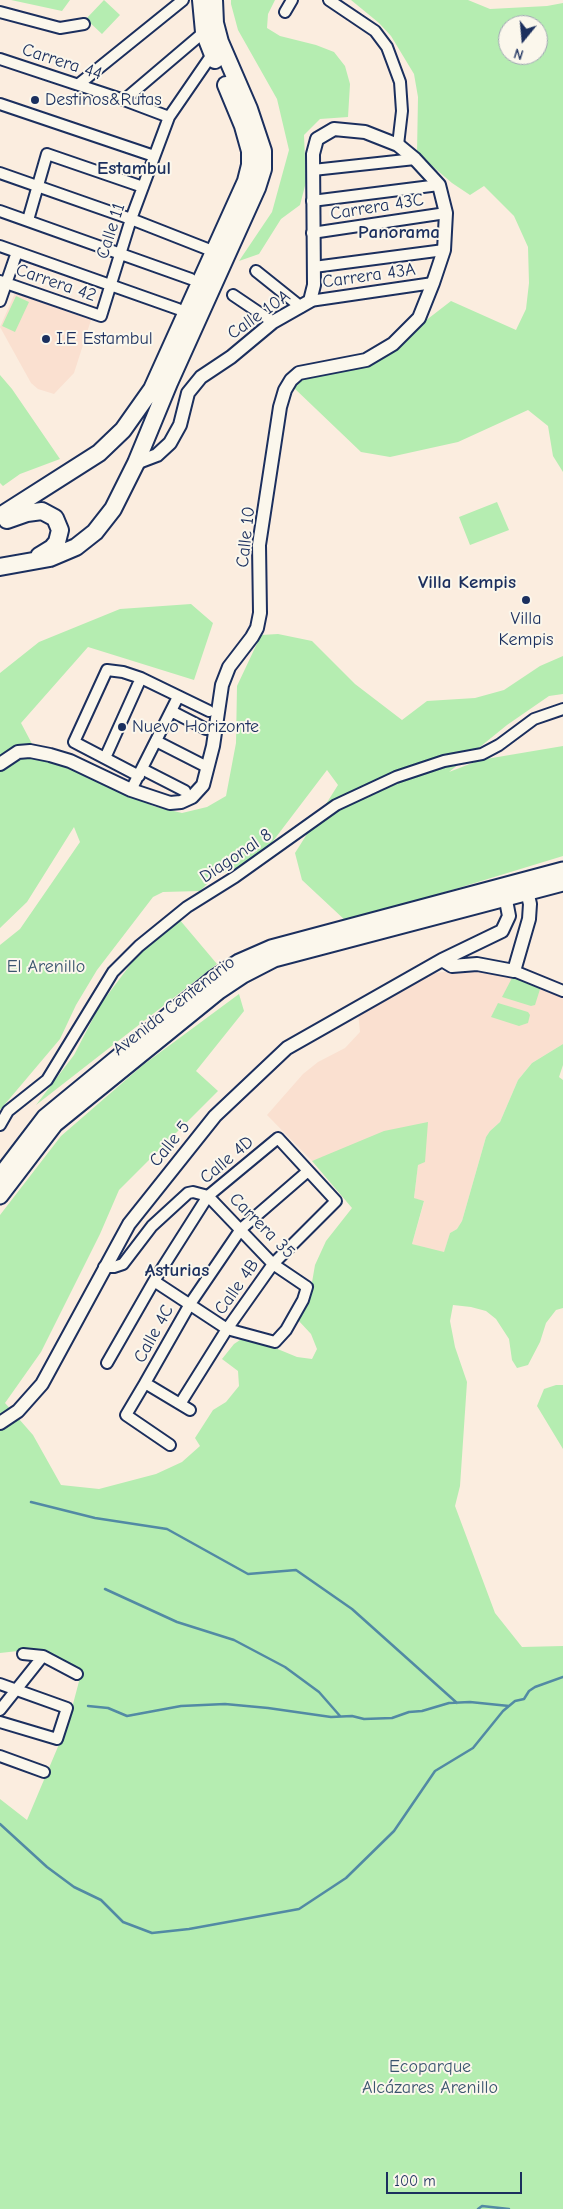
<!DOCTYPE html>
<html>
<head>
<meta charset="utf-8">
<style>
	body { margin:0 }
	#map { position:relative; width:563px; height:2209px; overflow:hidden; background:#fbeddf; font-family:"Comic Neue",sans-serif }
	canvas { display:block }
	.north { position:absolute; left:498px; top:15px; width:50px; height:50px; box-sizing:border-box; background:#fbf7ec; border:1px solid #a1a7b3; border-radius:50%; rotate:197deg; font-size:14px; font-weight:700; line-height:20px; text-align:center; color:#1b2f5e }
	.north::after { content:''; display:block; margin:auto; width:18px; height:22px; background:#1b2f5e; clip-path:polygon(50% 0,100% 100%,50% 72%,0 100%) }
	.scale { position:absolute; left:386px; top:2172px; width:136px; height:22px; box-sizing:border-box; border:2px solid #1b2f5e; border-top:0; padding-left:6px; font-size:15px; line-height:18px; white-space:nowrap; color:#1b2f5e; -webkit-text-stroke:4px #fbf7ec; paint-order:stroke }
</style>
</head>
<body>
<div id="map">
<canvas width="563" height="2209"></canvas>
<div class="north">N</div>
<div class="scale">100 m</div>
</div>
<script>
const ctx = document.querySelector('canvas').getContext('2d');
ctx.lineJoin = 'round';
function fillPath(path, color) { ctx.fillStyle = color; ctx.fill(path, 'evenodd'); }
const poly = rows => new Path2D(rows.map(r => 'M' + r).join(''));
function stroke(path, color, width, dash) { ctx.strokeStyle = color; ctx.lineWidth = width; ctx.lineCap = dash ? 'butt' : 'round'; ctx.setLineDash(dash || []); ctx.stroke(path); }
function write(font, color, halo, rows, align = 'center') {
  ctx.font = font + ' "Comic Neue",sans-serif'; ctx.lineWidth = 4; ctx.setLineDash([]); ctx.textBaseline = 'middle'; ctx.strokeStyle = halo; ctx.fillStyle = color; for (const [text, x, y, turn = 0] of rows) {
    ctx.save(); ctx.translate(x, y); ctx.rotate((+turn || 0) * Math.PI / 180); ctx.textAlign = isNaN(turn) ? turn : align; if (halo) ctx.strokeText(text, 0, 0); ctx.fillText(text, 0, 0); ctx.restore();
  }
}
fillPath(poly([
	[15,293,91,320,74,373,54,394,38,389,31,383,0,327],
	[470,969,501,971,563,995,563,1044,532,1063,518,1080,500,1122,490,1131,486,1137,462,1221,457,1229,450,1233,444,1253,412,1244,424,1202,414,1198,418,1165,344,1149,312,1161,267,1115,303,1074,318,1062,345,1048,360,1032,358,1012,427,974]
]), '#fae0d0');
fillPath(poly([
	[11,0,70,0,62,11],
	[104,0,120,15,102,34,86,19],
	[231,0,275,0,268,14,267,28,280,36,316,45,334,52,345,66,350,84,348,117,320,119,304,135,306,182,300,205,281,219,259,254,239,261,272,212,289,150,277,99,238,30,231,4],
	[351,0,468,0,490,9,547,6,563,3,563,472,553,456,548,426,528,410,458,442,390,457,361,452,293,387,309,373,394,345,451,301,516,330,526,309,529,283,528,247,514,216,484,186,470,195,452,183,417,153,418,97,414,74,391,36,379,23],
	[508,25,538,25,538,55,508,55],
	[16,296,29,302,15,332,2,326],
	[0,375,12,389,60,459,20,474,3,486,0,483],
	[497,502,509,530,470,545,459,517],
	[191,604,213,623,194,680,88,647,21,723,40,759,77,770,153,806,182,813,207,807,226,796,236,743,237,686,261,635,278,634,312,641,355,684,402,720,427,701,475,698,504,690,540,666,563,656,563,694,549,696,507,725,449,772,480,760,563,746,563,856,347,922,302,880,295,853,338,785,327,770,267,849,235,870,217,874,200,891,163,892,153,897,97,970,76,1005,60,1039,0,1110,0,945,20,929,80,842,74,827,27,902,0,928,0,673,39,642,120,609],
	[179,919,217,964,36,1105,74,1055,100,1005,139,953],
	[513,976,541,986,535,1005,531,1006,502,997],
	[239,994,244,1011,196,1071,218,1091,119,1190,100,1234,41,1352,5,1403,33,1435,61,1485,99,1489,156,1474,182,1462,200,1446,195,1438,213,1410,226,1402,239,1386,238,1371,222,1359,234,1344,246,1336,297,1357,312,1359,317,1349,311,1334,298,1320,310,1294,315,1265,326,1241,352,1208,312,1161,384,1131,428,1122,425,1162,418,1165,414,1198,424,1201,412,1244,444,1252,450,1233,457,1229,462,1221,486,1137,490,1131,500,1122,518,1080,532,1063,563,1044,563,1065,559,1077,563,1080,563,1308,556,1310,546,1323,540,1342,528,1365,517,1368,512,1360,509,1339,496,1319,486,1311,471,1307,453,1305,450,1321,455,1347,467,1382,460,1486,455,1506,495,1613,522,1647,563,1646,563,2209,0,2209,0,1799,27,1820,68,1723,82,1670,52,1655,18,1651,0,1653,0,1215,61,1136,143,1065],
	[498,1003,528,1012,530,1015,528,1023,519,1026,491,1017],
	[556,1385,563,1385,563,1449,537,1406,544,1389]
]), '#b5edb1');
stroke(poly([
	[31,1502,95,1518,167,1529,248,1574,296,1570,352,1609,457,1703],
	[105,1589,177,1622,234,1640,285,1667,319,1692,340,1716],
	[88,1706,108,1708,127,1716,181,1706,225,1704,268,1708,331,1717,352,1716,364,1719,392,1718,409,1712,422,1711,449,1703,470,1702,509,1706],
	[0,1824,47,1867,74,1887,101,1900,123,1922,152,1933,189,1929,299,1909,346,1878,394,1831,435,1771,473,1748,503,1711,515,1701,524,1699,529,1691,535,1687,563,1677],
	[478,2209,482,2206,509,2209]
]), '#528aa4', 2.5);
const minor = poly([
	[329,0,375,31,387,47,400,82,402,111,398,145],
	[0,12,60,28,84,24],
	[285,12,292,0],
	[0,59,124,100,169,117],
	[79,84,183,0],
	[124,100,204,32],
	[0,104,154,156],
	[313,170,415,159],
	[0,173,131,219,215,252],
	[312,201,439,185],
	[0,211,191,279],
	[28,220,47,154,143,187],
	[312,233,446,213],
	[0,246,178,309],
	[314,267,444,250],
	[256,271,301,307],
	[0,281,101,316,131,219,169,117,213,53],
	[233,295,273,322],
	[0,301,17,252],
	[310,301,433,283],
	[171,711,206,729],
	[156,741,207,767],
	[105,758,141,678],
	[142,769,185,791],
	[139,776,74,742,107,670,123,672,141,678,209,711],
	[131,790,178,697],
	[514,971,563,991],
	[0,1125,8,1111,47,1080,113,972,139,946,187,907,235,877,336,805,396,777,444,761,482,754,499,745,534,719,563,709],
	[104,1267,114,1267,123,1264,152,1226,188,1193,193,1192,208,1196,273,1264,307,1287,303,1300,286,1330,275,1342,227,1329,154,1281],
	[107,1363,154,1281,208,1196,278,1138,336,1201,273,1264,227,1329,180,1404],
	[145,1383,126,1415,170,1445],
	[190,1410,145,1383,190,1304,241,1229,308,1171],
	[23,1654,43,1656,77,1674],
	[0,1684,67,1708,57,1739,0,1722],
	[0,1710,43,1656],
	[0,1756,44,1772]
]);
const tertiary = poly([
	[0,764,18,752,30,751,50,755,70,761,131,790,170,803,181,802,192,797,203,785,213,746,222,685,229,667,252,637,257,628,260,613,259,545,280,407,285,390,291,380,299,373,366,360,393,344,419,318,433,283,444,250,446,213,439,185,415,159,398,145,365,132,334,129,317,139,313,154,314,285,310,301,273,322,231,357,201,377,188,393,180,425,170,443,157,455,136,463],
	[442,960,452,966,477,964,514,971,529,919,530,904,525,883],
	[0,1423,18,1411,42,1384,129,1224,215,1116,287,1048,442,960,502,931,509,916,504,890]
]);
const primary = poly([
	[0,1176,45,1117,213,979,239,962,271,948,563,870],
	[0,1196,55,1124,219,991,243,975,274,959,563,883]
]);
const trunk = poly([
	[201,0,204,32,215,60],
	[0,516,99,453,123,430,152,389,246,181,250,165,250,151,243,126,226,85],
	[7,520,27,513,42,511,55,518,60,530,57,542,52,548,39,556],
	[0,567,50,558,76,547,95,532,113,509,136,463,169,383,257,188,263,169,263,151,249,109,220,42,215,23,214,0]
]);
stroke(minor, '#1b2f5e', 14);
stroke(tertiary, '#1b2f5e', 16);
stroke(primary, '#1b2f5e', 19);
stroke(trunk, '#1b2f5e', 20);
stroke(minor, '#fbf7ec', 10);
stroke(tertiary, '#fbf7ec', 12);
stroke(primary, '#fbf7ec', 15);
stroke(trunk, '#fbf7ec', 16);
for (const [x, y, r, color] of [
	[35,100,5,"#1b2f5e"],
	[46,339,5,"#1b2f5e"],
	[526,600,5,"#1b2f5e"],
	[122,727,5,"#1b2f5e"]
]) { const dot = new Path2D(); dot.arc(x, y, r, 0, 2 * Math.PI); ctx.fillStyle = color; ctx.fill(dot); stroke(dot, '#fbf7ec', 2); }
write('18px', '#1b2f5e', '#fbf7ec', [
	["Carrera 44",62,62,18],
	["Carrera 43C",377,207,-9],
	["Calle 11",111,231,-72],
	["Carrera 43A",369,276,-8],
	["Carrera 42",56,283,19],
	["Calle 10A",259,315,-35],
	["Calle 10",246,537,-84],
	["Diagonal 8",236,856,-34],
	["Avenida Centenario",174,1006,-38],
	["Calle 5",170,1144,-51],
	["Calle 4D",227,1160,-40],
	["Carrera 35",262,1226,45],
	["Calle 4B",237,1287,-55],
	["Calle 4C",154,1334,-61]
]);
write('18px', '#1b2f5e', '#fbf7ec', [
	["Destinos&Rutas",45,100],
	["I.E Estambul",56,339],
	["Villa",526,619,"center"],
	["Kempis",526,640,"center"],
	["Nuevo Horizonte",132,727]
], 'left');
write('18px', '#3a556f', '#fbf7ec', [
	["El Arenillo",46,967],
	["Ecoparque",430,2067],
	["Alcázares Arenillo",430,2088]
]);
write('bold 19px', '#1b2f5e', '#fbf7ec', [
	["Estambul",134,169],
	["Panorama",399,233],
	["Villa Kempis",467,583],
	["Asturias",177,1271]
]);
</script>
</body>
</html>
